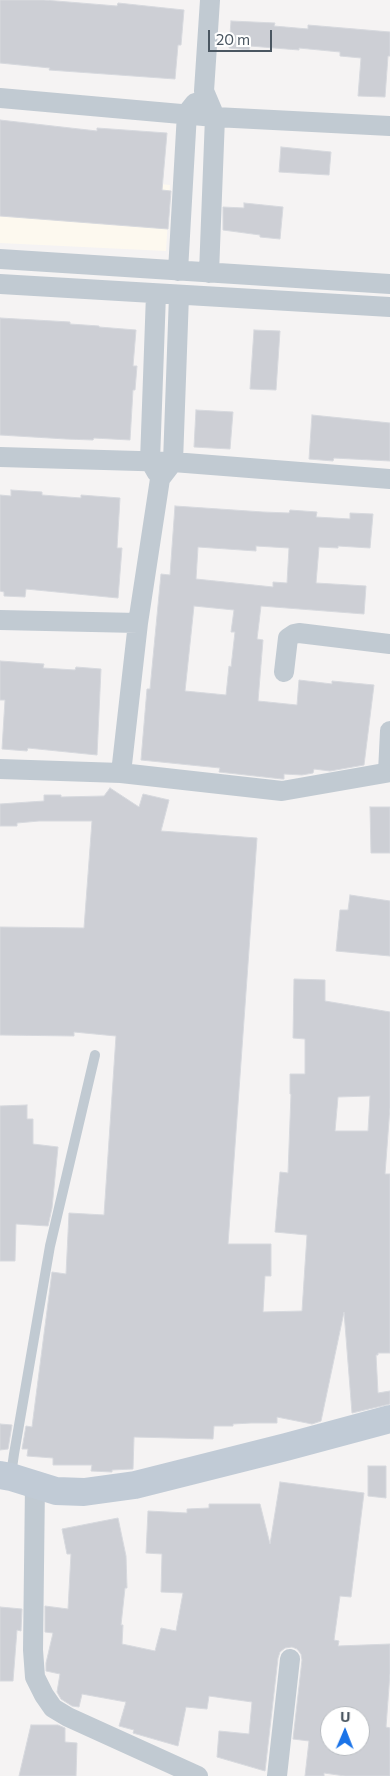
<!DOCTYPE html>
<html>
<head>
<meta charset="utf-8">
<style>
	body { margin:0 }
	#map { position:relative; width:390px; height:1776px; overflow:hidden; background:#f5f3f3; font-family:Commissioner,sans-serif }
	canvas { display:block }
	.north { position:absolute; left:320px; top:1706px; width:50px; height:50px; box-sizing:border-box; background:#fff; border:1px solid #b7bbc0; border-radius:50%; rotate:1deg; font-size:14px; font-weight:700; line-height:20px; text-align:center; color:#4a5661 }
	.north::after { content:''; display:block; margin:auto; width:18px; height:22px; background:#1a73e8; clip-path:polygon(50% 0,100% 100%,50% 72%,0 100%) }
	.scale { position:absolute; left:208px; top:30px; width:64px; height:22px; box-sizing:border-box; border:2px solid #4a5661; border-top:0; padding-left:6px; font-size:15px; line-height:18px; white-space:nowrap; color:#4a5661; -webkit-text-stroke:4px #fff; paint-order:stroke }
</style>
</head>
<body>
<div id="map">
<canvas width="390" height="1776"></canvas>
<div class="north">U</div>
<div class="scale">20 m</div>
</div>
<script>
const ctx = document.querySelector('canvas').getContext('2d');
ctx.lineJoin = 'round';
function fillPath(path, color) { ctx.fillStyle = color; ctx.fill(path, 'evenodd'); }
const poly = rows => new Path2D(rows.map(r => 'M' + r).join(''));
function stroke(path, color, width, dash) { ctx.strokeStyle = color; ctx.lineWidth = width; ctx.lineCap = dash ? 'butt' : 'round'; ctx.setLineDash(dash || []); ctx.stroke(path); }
fillPath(poly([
	[0,170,170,185,166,251,0,243]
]), '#fdf9ef');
const building = poly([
	[0,0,44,0,117,6,118,3,184,10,181,45,178,45,175,79,49,70,50,68,0,63,0,0],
	[231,21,275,23,274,26,308,29,308,25,390,32,390,56,388,56,385,97,358,96,361,58,340,56,340,52,299,48,299,50,250,46,249,50,229,48,231,21],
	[0,120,97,131,97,128,167,133,162,190,171,191,168,229,0,216,0,120],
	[281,147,331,152,329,175,279,172,281,147],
	[244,203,283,207,280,239,260,237,260,235,223,230,223,207,244,208,244,203],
	[0,318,70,322,70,324,99,326,99,327,136,330,133,366,137,366,135,390,133,390,130,440,94,438,93,440,66,439,0,435,0,318],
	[254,330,280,331,276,390,250,389,254,330],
	[196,410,233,412,230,449,194,447,196,410],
	[312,415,390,423,390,461,334,458,333,461,309,459,312,415],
	[11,490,42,492,42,495,81,498,81,495,120,498,117,548,122,548,118,598,26,589,25,597,4,596,4,592,0,591,0,495,11,496,11,490],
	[175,506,263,512,289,513,290,510,317,512,316,517,350,519,350,513,373,514,370,548,338,546,338,548,319,547,316,583,366,586,364,614,261,606,257,639,263,640,258,701,297,705,299,680,332,684,332,681,374,685,364,765,330,771,314,769,313,773,302,775,284,774,284,779,282,779,219,772,220,768,141,760,147,689,150,689,161,574,170,575,175,506],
	[256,546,289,548,287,583,273,582,273,587,196,579,198,547,256,551,256,546],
	[194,606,234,610,231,632,235,632,231,667,229,666,226,695,185,691,194,606],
	[0,661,44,664,43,668,75,670,76,667,101,669,97,755,28,748,27,751,2,749,5,700,0,700,0,661],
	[110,788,139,807,143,794,169,800,161,831,257,838,228,1244,271,1244,271,1276,265,1276,263,1312,302,1311,307,1235,275,1232,280,1172,288,1173,291,1094,290,1094,290,1074,305,1074,305,1039,293,1038,294,979,325,980,325,1001,390,1012,390,1107,385,1174,390,1174,390,1353,378,1353,378,1355,376,1355,378,1393,390,1391,390,1404,352,1413,344,1312,321,1421,312,1424,277,1417,277,1423,251,1423,233,1424,233,1426,214,1426,213,1439,134,1437,133,1469,112,1470,112,1472,91,1471,92,1465,53,1465,53,1458,27,1456,28,1449,22,1449,26,1426,32,1427,52,1272,66,1274,69,1213,104,1215,116,1036,74,1032,74,1036,0,1035,0,927,84,928,92,821,39,821,17,823,17,826,0,826,0,804,44,801,44,795,61,795,61,797,104,796,110,788],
	[370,1096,368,1131,335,1131,338,1097,370,1096],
	[370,807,390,807,390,853,371,853,370,807],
	[350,895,390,901,390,956,336,951,340,910,348,910,350,895],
	[27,1105,27,1119,33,1119,33,1144,58,1147,52,1208,48,1226,16,1224,15,1261,0,1261,0,1106,27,1105],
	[0,1424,12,1425,8,1449,0,1450,0,1424],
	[368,1466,386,1466,386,1498,368,1496,368,1466],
	[280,1482,364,1493,351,1597,340,1596,334,1640,339,1641,338,1646,390,1644,390,1673,386,1727,390,1728,390,1776,345,1776,324,1773,324,1776,305,1776,309,1741,293,1739,302,1660,301,1654,297,1649,292,1647,285,1648,280,1652,278,1658,265,1771,217,1757,219,1731,249,1734,252,1702,209,1696,207,1709,186,1707,178,1746,133,1733,134,1730,119,1726,126,1702,82,1694,79,1707,72,1706,61,1699,57,1692,60,1674,46,1671,46,1663,53,1633,45,1632,45,1606,68,1609,71,1554,67,1554,62,1529,118,1518,126,1556,127,1588,125,1588,121,1625,123,1625,122,1644,155,1651,161,1628,176,1631,183,1593,161,1592,162,1554,146,1553,148,1511,187,1513,187,1509,209,1508,209,1504,260,1504,270,1544,280,1482],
	[330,1716,360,1716,360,1746,330,1746,330,1716],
	[0,1607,22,1609,21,1631,17,1630,13,1681,0,1681,0,1607],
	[31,1725,58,1725,65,1728,65,1742,77,1743,76,1776,19,1776,31,1725]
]);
fillPath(building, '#cdcfd5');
stroke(building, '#d7d9de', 1);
stroke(poly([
	[11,1475,14,1454,50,1246,95,1055]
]), '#c1cad2', 10);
stroke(poly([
	[0,98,215,117,390,126],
	[0,259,390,284],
	[178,271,187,113,195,103],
	[209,273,215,117,204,91,210,0],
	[0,284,390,307],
	[156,294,150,461,157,473],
	[0,457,173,462,390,479],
	[0,620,138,623],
	[284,672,288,638,294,634,299,633,390,644],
	[0,769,121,773,282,791,390,772],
	[388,772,390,731],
	[121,773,138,623,160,479,173,462,179,295],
	[35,1484,33,1650,35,1677,44,1695,53,1708,68,1717,198,1776],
	[277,1776,290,1659]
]), '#c1cad2', 20);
stroke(poly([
	[0,1475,11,1477,56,1491,84,1492,135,1485,286,1447,390,1419]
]), '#c1cbd6', 28);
</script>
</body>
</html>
